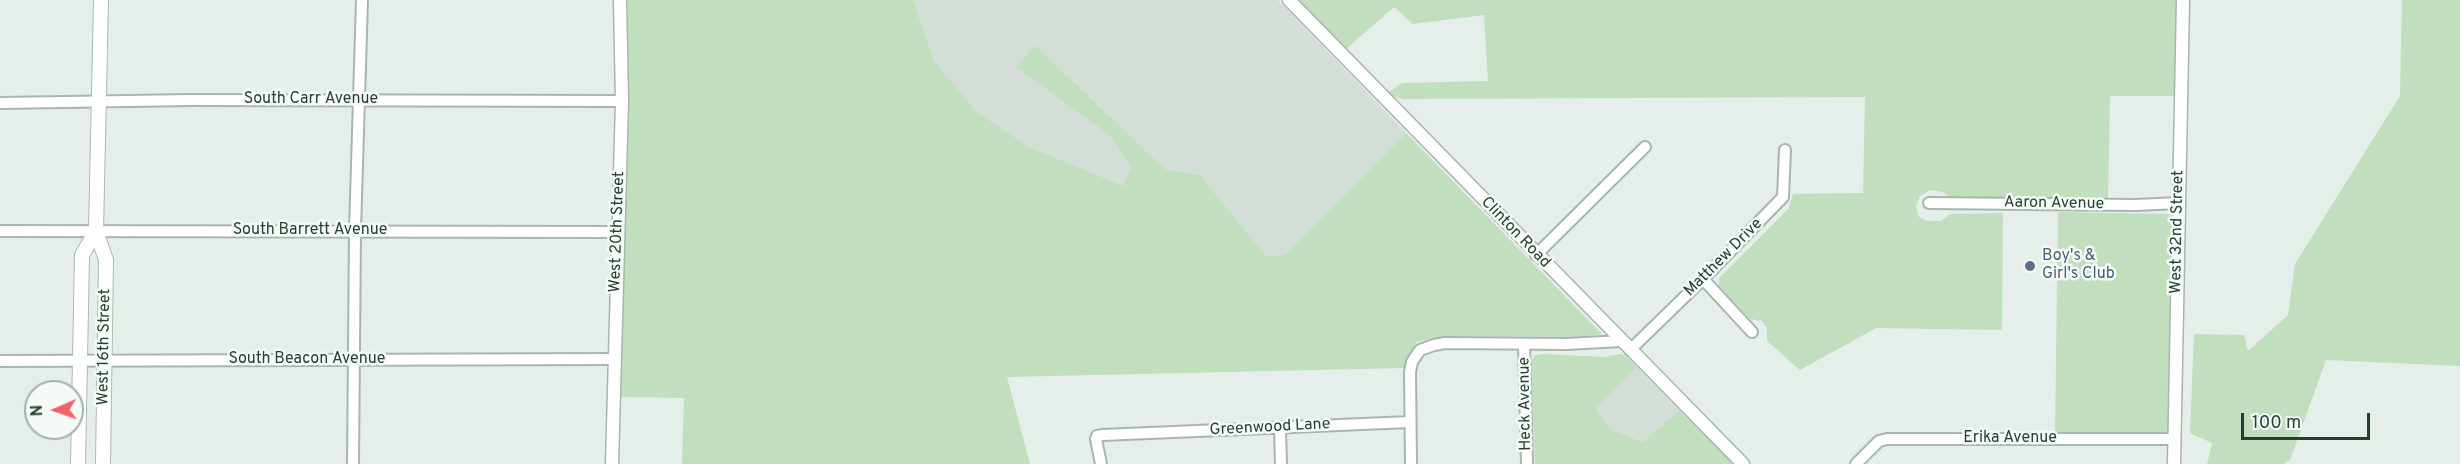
<!DOCTYPE html>
<html>
<head>
<meta charset="utf-8">
<style>
	body { margin:0 }
	#map { position:relative; width:2460px; height:464px; overflow:hidden; background:#e5eee8; font-family:Overpass,sans-serif }
	canvas { display:block }
	.north { position:absolute; left:24px; top:380px; width:60px; height:60px; box-sizing:border-box; background:#f6faf7; border:2px solid #a2b0a7; border-radius:50%; rotate:268deg; font-size:16px; font-weight:700; line-height:24px; text-align:center; color:#254030 }
	.north::after { content:''; display:block; margin:auto; width:21px; height:27px; background:#ee646c; clip-path:polygon(50% 0,100% 100%,50% 72%,0 100%) }
	.scale { position:absolute; left:2241px; top:413px; width:129px; height:27px; box-sizing:border-box; border:3px solid #254030; border-top:0; padding-left:8px; font-size:18px; line-height:21px; white-space:nowrap; color:#254030; -webkit-text-stroke:4px #f6faf7; paint-order:stroke }
</style>
</head>
<body>
<div id="map">
<canvas width="2460" height="464"></canvas>
<div class="north">N</div>
<div class="scale">100 m</div>
</div>
<script>
const ctx = document.querySelector('canvas').getContext('2d');
ctx.lineJoin = 'round';
function fillPath(path, color) { ctx.fillStyle = color; ctx.fill(path, 'evenodd'); }
const poly = rows => new Path2D(rows.map(r => 'M' + r).join(''));
function stroke(path, color, width, dash) { ctx.strokeStyle = color; ctx.lineWidth = width; ctx.lineCap = dash ? 'butt' : 'round'; ctx.setLineDash(dash || []); ctx.stroke(path); }
function write(font, color, halo, rows, align = 'center') {
  ctx.font = font + ' Overpass,sans-serif'; ctx.lineWidth = 5; ctx.setLineDash([]); ctx.textBaseline = 'middle'; ctx.strokeStyle = halo; ctx.fillStyle = color; for (const [text, x, y, turn = 0] of rows) {
    ctx.save(); ctx.translate(x, y); ctx.rotate((+turn || 0) * Math.PI / 180); ctx.textAlign = isNaN(turn) ? turn : align; if (halo) ctx.strokeText(text, 0, 0); ctx.fillText(text, 0, 0); ctx.restore();
  }
}
fillPath(poly([
	[913,0,1278,0,1406,133,1285,255,1266,256,1200,175,1165,169,1035,45,1017,67,1109,135,1131,168,1123,187,1029,147,976,111,934,61],
	[1637,367,1679,410,1643,442,1611,430,1596,409]
]), '#d4ded6');
fillPath(poly([
	[628,0,913,0,934,61,976,111,1029,147,1123,186,1131,168,1109,135,1016,67,1035,45,1165,169,1200,175,1266,256,1285,255,1406,133,1602,334,1580,337,1449,336,1416,342,1404,368,1007,377,1030,464,682,464,684,398,621,397],
	[1298,0,2178,0,2175,96,2110,96,2108,199,1949,197,1943,192,1930,190,1920,196,1916,206,1919,217,1927,221,1941,221,1950,214,2003,213,2002,330,1876,328,1800,370,1767,341,1767,328,1762,321,1750,319,1719,286,1719,278,1789,208,1793,194,1863,193,1865,97,1402,99,1386,94,1402,83,1488,81,1484,15,1413,24,1394,7,1345,50],
	[2402,0,2460,0,2460,366,2326,360,2290,460,2284,464,2207,464,2212,443,2190,433,2194,334,2244,335,2248,351,2288,315,2295,264,2400,96],
	[2058,212,2168,214,2172,219,2169,431,2163,435,2055,434],
	[1543,354,1604,357,1621,354,1627,357,1637,367,1596,409,1611,430,1643,442,1679,410,1734,464,1535,464,1531,362,1535,355]
]), '#c1debf');
const minor = poly([
	[0,103,192,100,622,101],
	[1929,203,2135,205,2178,203],
	[0,231,619,232],
	[1536,255,1645,147],
	[1703,279,1752,332],
	[1524,344,1527,464],
	[1630,350,1703,279,1783,197,1785,150],
	[0,361,614,359],
	[1280,428,1281,464],
	[353,464,355,231,362,0],
	[1101,464,1096,439,1097,436,1102,435,1410,422],
	[1411,464,1410,372,1412,362,1420,350,1434,345,1445,343,1567,344,1621,341],
	[1856,464,1879,441,1887,439,2174,439]
]);
const tertiary = poly([
	[1289,0,1743,464],
	[612,464,622,101,620,0],
	[2174,464,2183,0]
]);
const secondary = poly([
	[101,0,96,231,106,260,103,464],
	[78,464,82,255,96,231]
]);
stroke(minor, '#a8b6ad', 14);
stroke(tertiary, '#a8b6ad', 15);
stroke(secondary, '#a7bcaf', 16);
stroke(minor, '#fff', 10);
stroke(tertiary, '#fff', 12);
stroke(secondary, '#fff', 14);
for (const [x, y, r, color] of [
	[2030,266,6,"#5c6f8a"]
]) { const dot = new Path2D(); dot.arc(x, y, r, 0, 2 * Math.PI); ctx.fillStyle = color; ctx.fill(dot); stroke(dot, '#f6faf7', 2); }
write('16px', '#254030', '#f6faf7', [
	["South Carr Avenue",311,100],
	["Aaron Avenue",2054,204,1],
	["South Barrett Avenue",310,231],
	["West 20th Street",618,232,-88],
	["West 32nd Street",2178,232,-89],
	["Clinton Road",1515,233,46],
	["Matthew Drive",1724,258,-45],
	["West 16th Street",105,347,-89],
	["South Beacon Avenue",307,360],
	["Heck Avenue",1526,404,-91],
	["Greenwood Lane",1270,428,-3],
	["Erika Avenue",2010,439]
]);
write('16px', '#4e5e75', '#f6faf7', [
	["Boy's &",2042,257],
	["Girl's Club",2042,275]
], 'left');
</script>
</body>
</html>
